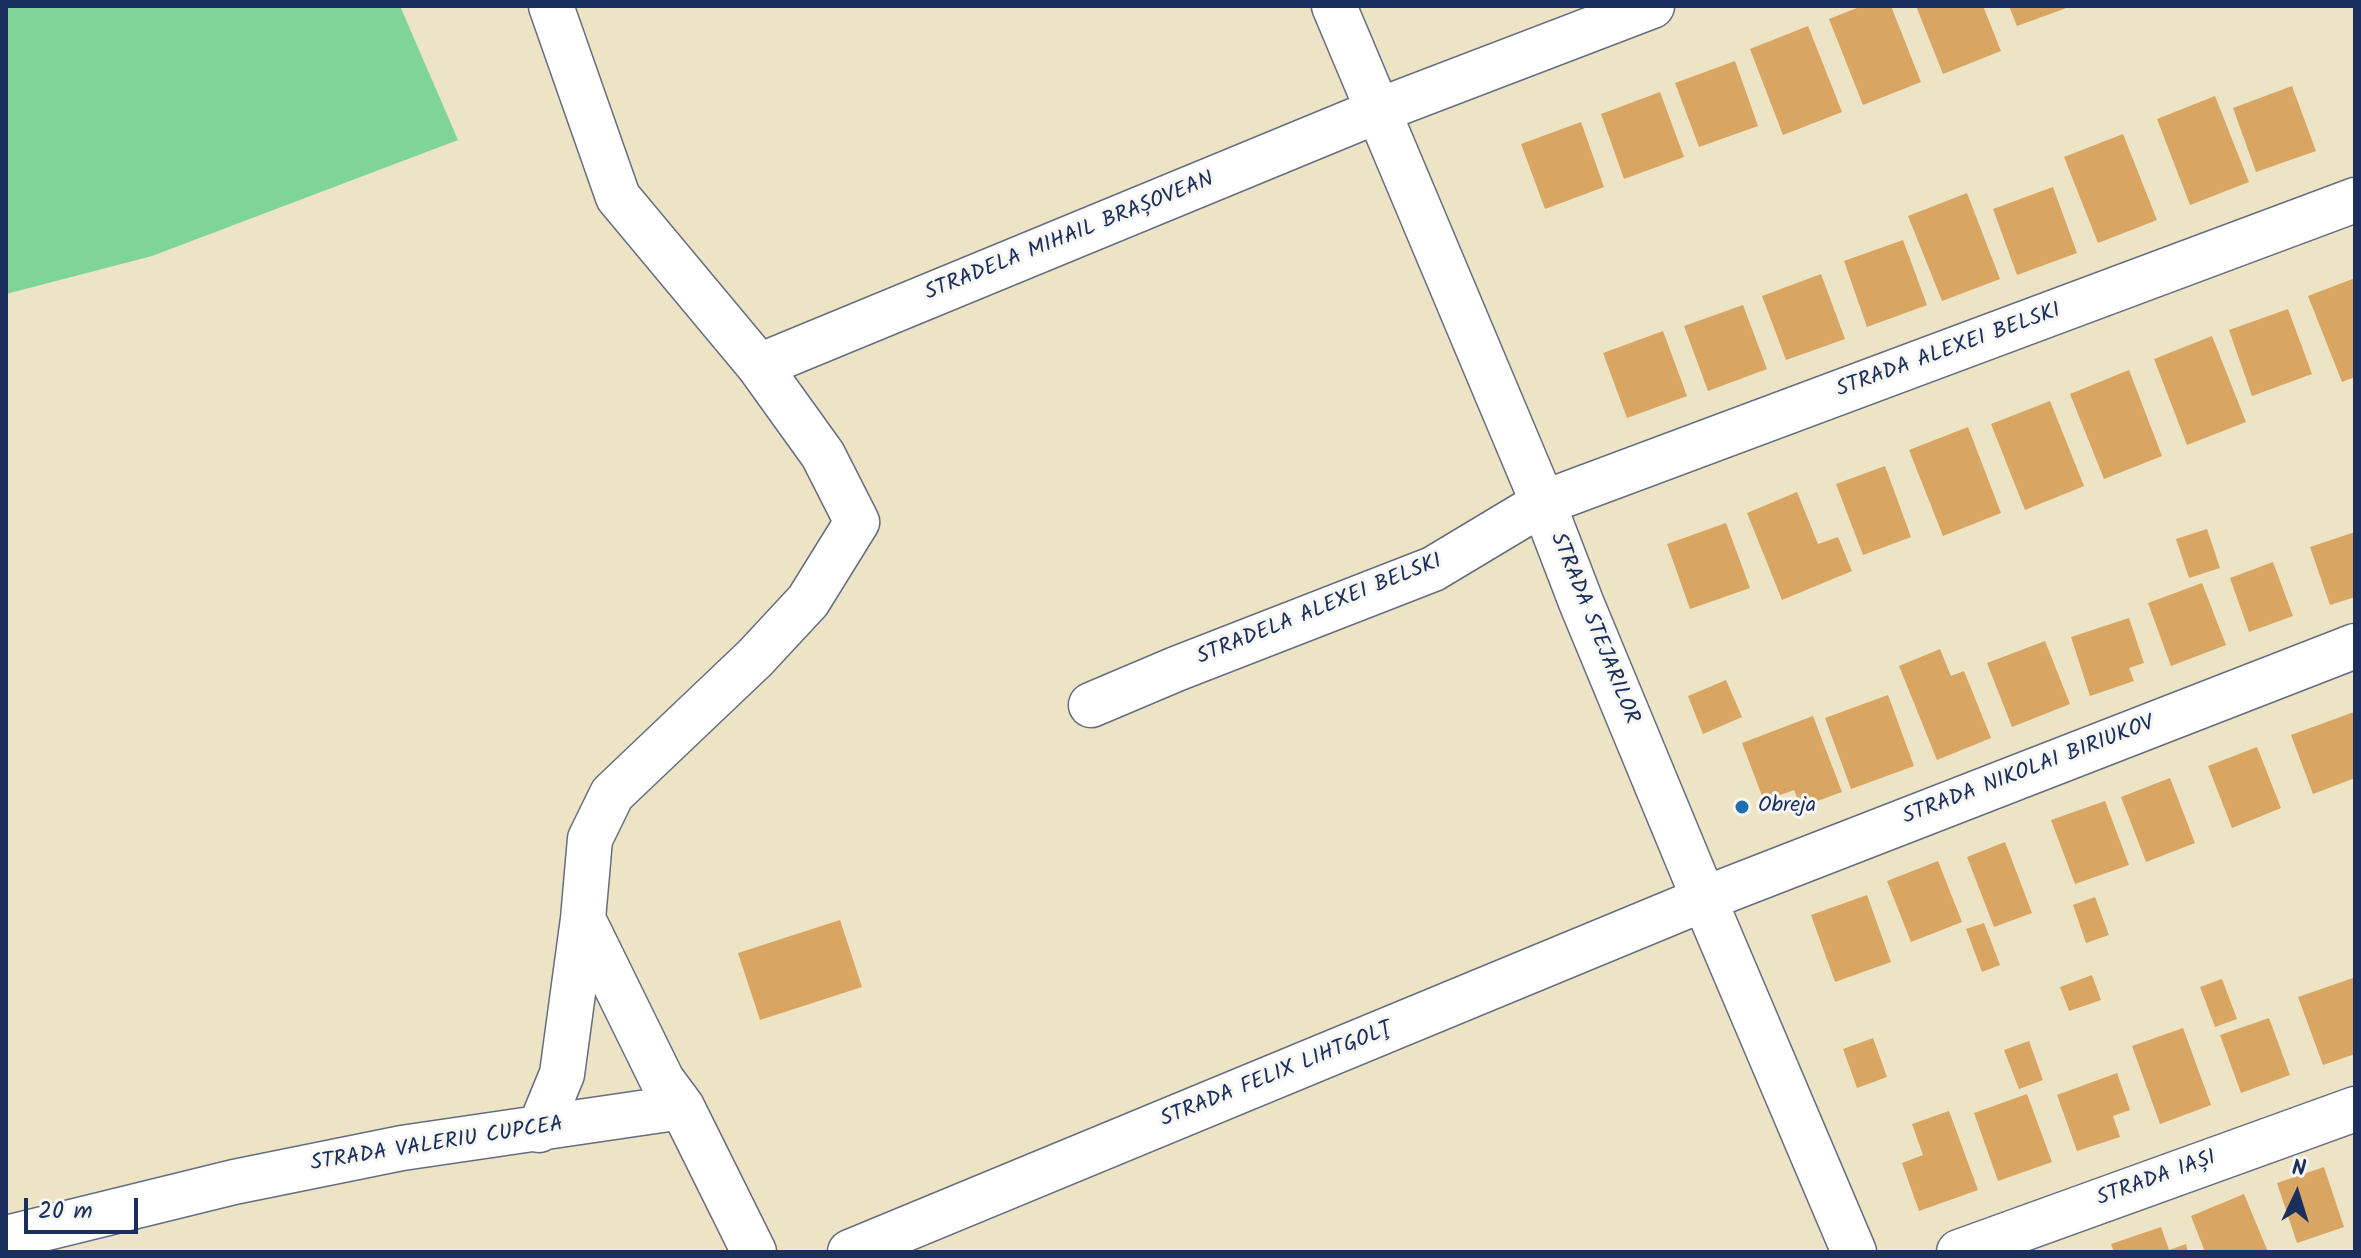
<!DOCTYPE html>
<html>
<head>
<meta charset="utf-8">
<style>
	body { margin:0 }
	#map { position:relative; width:2361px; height:1258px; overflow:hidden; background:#ede3c5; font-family:Kalam,sans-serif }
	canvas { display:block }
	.frame { position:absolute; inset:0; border:8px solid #1b2f5e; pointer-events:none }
	.north { position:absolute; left:2257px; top:1154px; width:80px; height:80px; -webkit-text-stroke:6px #f6f6f2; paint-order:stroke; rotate:4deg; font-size:22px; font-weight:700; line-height:32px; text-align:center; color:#1b2f5e }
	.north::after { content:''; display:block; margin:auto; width:28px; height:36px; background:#1b2f5e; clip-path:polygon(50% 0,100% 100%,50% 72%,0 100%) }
	.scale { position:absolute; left:24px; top:1198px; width:114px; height:36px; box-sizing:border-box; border:4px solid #1b2f5e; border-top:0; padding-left:10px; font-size:24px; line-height:28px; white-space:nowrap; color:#1b2f5e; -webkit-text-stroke:6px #f6f6f2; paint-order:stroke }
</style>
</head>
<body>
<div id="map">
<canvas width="2361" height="1258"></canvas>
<div class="frame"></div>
<div class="north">N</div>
<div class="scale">20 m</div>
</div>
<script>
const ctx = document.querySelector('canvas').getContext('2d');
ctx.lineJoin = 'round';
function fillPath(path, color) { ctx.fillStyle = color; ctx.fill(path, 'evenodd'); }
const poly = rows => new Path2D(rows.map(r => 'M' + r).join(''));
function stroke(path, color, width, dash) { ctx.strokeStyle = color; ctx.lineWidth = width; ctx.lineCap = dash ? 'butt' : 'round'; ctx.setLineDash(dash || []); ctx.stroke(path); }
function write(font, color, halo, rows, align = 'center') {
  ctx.font = font + ' Kalam,sans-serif'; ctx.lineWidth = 6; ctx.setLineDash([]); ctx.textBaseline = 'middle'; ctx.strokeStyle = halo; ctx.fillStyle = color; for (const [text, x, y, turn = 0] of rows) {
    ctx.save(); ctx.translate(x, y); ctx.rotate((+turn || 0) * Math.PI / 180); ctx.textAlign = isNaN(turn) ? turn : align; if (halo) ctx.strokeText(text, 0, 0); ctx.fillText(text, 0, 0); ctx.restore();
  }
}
fillPath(poly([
	[6,6,400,6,458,140,152,256,6,294]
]), '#7fd598');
fillPath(poly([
	[1862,6,1891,6,1921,82,1863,105,1829,19],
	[1916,6,1983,6,2001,51,1943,74],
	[2009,6,2072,6,2017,26],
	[1808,26,1842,112,1783,135,1750,49],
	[1735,61,1758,126,1699,147,1675,83],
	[2292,86,2316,151,2256,172,2233,108],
	[1660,92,1684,157,1624,179,1601,114],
	[2215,96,2249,182,2190,205,2157,119],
	[1581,122,1604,187,1545,209,1521,144],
	[2123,134,2157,220,2098,243,2064,157],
	[2053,187,2077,253,2017,275,1993,209],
	[1967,193,2000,279,1942,301,1908,216],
	[1903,240,1927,305,1867,327,1844,261],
	[1821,274,1845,339,1786,360,1762,296],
	[2355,278,2355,377,2342,382,2308,296],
	[1743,305,1767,369,1708,391,1684,326],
	[2288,309,2312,374,2252,396,2229,330],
	[1663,331,1687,396,1627,418,1603,353],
	[2212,336,2246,422,2187,445,2154,359],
	[2129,370,2162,456,2104,479,2070,394],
	[2050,401,2084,486,2025,510,1991,424],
	[1968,427,2001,513,1943,536,1909,450],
	[1885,466,1911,537,1863,555,1836,484],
	[1797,492,1818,544,1838,537,1852,571,1782,600,1747,513],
	[1726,523,1750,588,1690,609,1667,544],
	[2207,529,2220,568,2189,578,2176,539],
	[2355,532,2355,597,2330,605,2310,547],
	[2273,562,2293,616,2249,632,2230,578],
	[2202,583,2226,645,2171,666,2148,603],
	[2129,618,2144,663,2129,668,2134,681,2090,696,2071,637],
	[2045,641,2070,704,2012,727,1987,663],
	[1940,649,1951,676,1964,671,1991,738,1937,760,1899,666],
	[1726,680,1742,717,1703,734,1688,696],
	[1888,695,1914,766,1851,789,1825,718],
	[2354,712,2355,778,2313,794,2291,735],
	[1813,716,1842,792,1801,807,1794,790,1764,801,1742,743],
	[2257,747,2281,808,2232,828,2208,766],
	[2170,778,2195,843,2146,862,2121,797],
	[2105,801,2129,865,2075,884,2051,820],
	[2005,842,2032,913,1994,927,1967,857],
	[1938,861,1962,922,1911,942,1887,881],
	[1867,895,1891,962,1835,982,1811,915],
	[2095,897,2109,935,2086,943,2073,905],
	[840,920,862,987,760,1020,738,953],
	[1984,923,2000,965,1982,972,1966,929],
	[2092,975,2101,1000,2069,1011,2060,987],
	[2353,978,2355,1054,2323,1065,2298,997],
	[2222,979,2237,1019,2215,1027,2200,987],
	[2269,1018,2290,1075,2241,1093,2220,1035],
	[2183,1028,2211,1105,2160,1124,2132,1046],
	[1873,1038,1887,1077,1857,1088,1843,1049],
	[2029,1041,2043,1080,2019,1089,2004,1050],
	[2117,1073,2130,1110,2113,1116,2120,1137,2077,1151,2057,1095],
	[2027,1094,2052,1162,1998,1181,1974,1113],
	[1949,1111,1978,1190,1919,1211,1902,1163,1923,1155,1912,1124],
	[2324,1167,2344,1227,2297,1243,2277,1183],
	[2244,1194,2268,1252,2205,1252,2191,1216],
	[2161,1227,2169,1250,2186,1244,2188,1252,2114,1252,2111,1244]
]), '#d8a662');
const minor = poly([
	[1334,6,1543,503,1581,602,1704,899,1854,1252],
	[759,366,1380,110,1652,6],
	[1091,705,1176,669,1433,569,1543,503,2355,200],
	[583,919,662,1080,682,1107,754,1252],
	[539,1130,562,1074,583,919,590,839,612,794,755,658,808,601,857,522,823,455,759,366,618,197,551,6],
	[6,1238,234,1182,402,1148,682,1107],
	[850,1252,1704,899,2355,646],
	[1959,1252,2355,1109]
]);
stroke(minor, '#646e82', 47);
stroke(minor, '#fff', 44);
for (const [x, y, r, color] of [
	[1742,807,8,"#1f6fb2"]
]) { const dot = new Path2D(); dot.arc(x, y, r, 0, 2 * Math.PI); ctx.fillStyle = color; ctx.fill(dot); stroke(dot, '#f6f6f2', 3); }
write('22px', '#1b2f5e', '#f6f6f2', [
	["STRADELA MIHAIL BRAȘOVEAN",1070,238,-22],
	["STRADA ALEXEI BELSKI",1949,352,-20],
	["STRADELA ALEXEI BELSKI",1320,611,-22],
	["STRADA STEJARILOR",1593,629,68],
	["STRADA NIKOLAI BIRIUKOV",2029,772,-21],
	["STRADA FELIX LIHTGOLŢ",1277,1076,-22],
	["STRADA VALERIU CUPCEA",437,1146,-9],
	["STRADA IAȘI",2157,1180,-20]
]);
write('22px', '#1b2f5e', '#f6f6f2', [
	["Obreja",1758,807]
], 'left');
</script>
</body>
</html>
